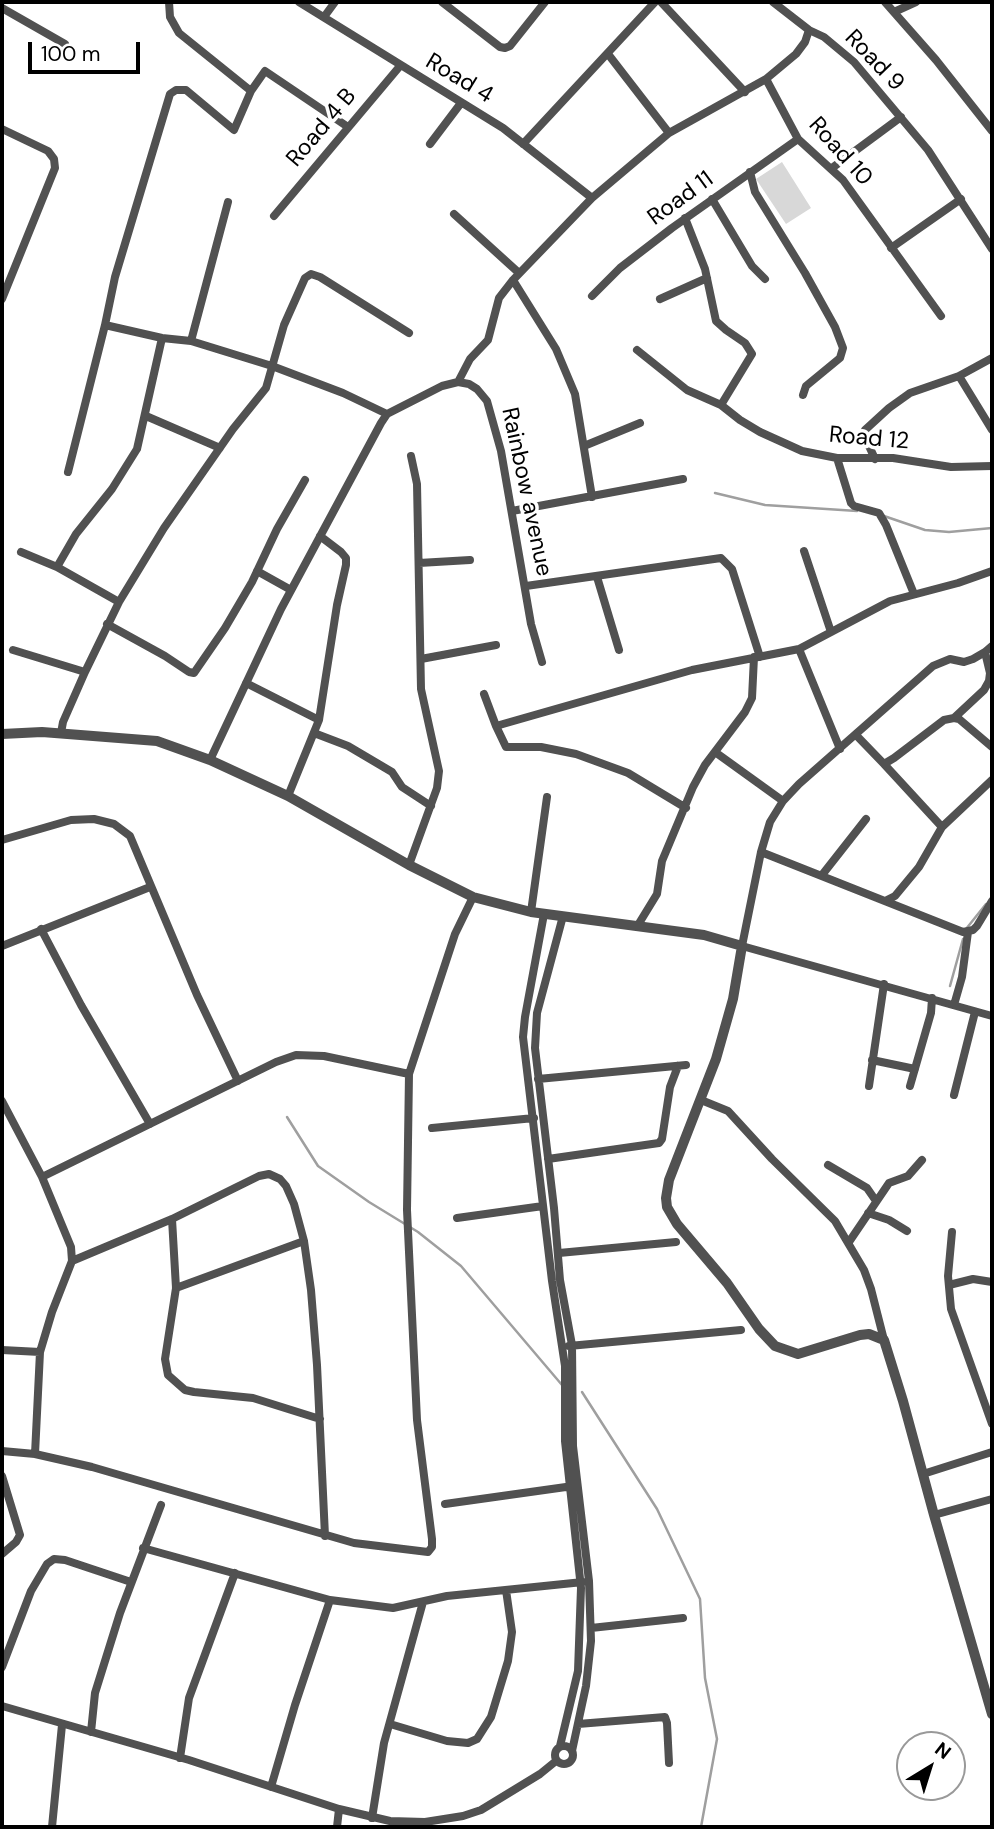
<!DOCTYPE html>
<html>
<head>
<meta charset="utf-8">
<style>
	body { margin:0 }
	#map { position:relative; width:994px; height:1829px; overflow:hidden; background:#fff; font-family:"DM Sans",sans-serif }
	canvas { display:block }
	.frame { position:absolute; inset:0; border:4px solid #000; pointer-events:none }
	.north { position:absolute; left:896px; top:1731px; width:70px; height:70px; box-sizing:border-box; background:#fff; border:2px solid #999; border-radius:50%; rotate:38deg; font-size:19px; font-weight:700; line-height:28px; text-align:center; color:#000 }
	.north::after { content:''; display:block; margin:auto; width:24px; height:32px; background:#000; clip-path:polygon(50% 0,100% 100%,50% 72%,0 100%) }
	.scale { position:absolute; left:28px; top:42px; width:112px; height:32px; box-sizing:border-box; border:4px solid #000; border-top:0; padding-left:9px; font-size:21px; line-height:24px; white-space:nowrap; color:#000; -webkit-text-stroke:5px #fff; paint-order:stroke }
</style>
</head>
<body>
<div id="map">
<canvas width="994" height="1829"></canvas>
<div class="frame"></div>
<div class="north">N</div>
<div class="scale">100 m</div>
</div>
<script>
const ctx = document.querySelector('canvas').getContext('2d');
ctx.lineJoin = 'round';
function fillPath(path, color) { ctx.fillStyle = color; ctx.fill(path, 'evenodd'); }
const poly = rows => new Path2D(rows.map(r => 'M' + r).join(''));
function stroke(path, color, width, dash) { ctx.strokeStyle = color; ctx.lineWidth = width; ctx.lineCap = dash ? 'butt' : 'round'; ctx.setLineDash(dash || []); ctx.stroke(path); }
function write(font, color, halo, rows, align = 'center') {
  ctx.font = font + ' "DM Sans",sans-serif'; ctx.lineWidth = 7; ctx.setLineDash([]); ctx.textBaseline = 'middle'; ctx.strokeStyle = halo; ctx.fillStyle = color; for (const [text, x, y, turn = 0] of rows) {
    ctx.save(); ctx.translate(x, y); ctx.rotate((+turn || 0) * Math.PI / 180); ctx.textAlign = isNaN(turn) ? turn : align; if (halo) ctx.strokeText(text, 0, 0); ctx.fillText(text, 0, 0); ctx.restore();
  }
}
fillPath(poly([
	[782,162,811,208,786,224,756,179]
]), '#d8d8d8');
stroke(poly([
	[715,493,765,505,857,511],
	[884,516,925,530,949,532,992,528],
	[966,929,986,904],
	[950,986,963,939],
	[287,1117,318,1166,369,1202,418,1232,461,1266,562,1385],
	[582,1392,657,1509,700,1599,705,1678,717,1739,701,1827]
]), '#9f9f9f', 2.5);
stroke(poly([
	[169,2,170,17,179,33,251,91],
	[299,2,503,128,592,198],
	[442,2,500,47,505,48,510,46,545,2],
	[661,2,745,92],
	[773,2,809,30,824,37,854,62,928,150,992,249],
	[885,2,936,60,992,131],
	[2,8,65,44],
	[894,12,916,2],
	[324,17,335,2],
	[608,54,669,133],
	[766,79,798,139,843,180,941,316],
	[2,129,48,151,54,159,55,168,2,299],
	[430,144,461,103],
	[523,144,655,2],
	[832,168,901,117],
	[750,172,755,192,805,273,835,327,843,348,840,358,806,386,803,395],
	[712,199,752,266,765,279],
	[454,214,519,273],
	[274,216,400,66],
	[685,218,705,269,716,321,726,330,745,343,752,354,721,405],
	[891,248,961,199],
	[513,280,556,349,575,394,592,497],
	[592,296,620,268,672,228,798,139],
	[660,299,707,278],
	[105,325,162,338,191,341,272,366,343,393,387,414],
	[191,341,228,202],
	[637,350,687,390,721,405,740,420,760,432,802,451,837,458,893,458,951,467,992,466],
	[959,376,992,430],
	[458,382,470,359,488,340,499,298,513,280,592,198,669,133,766,79,796,54,805,42,809,30],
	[146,416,220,448],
	[584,446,640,423],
	[837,458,851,503,854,506,879,513,886,525,914,594],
	[875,459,864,435,865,430,889,408,910,393,959,376,992,358],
	[68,472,105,325,115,277,170,94,176,90,186,90,234,130,251,91,265,71,348,127],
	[512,511,683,479],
	[804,551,831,632],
	[21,552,57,567,119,602],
	[419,563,470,560],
	[57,567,76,534,112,489,137,449,162,338],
	[257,571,291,590],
	[597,577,619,650],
	[526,586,721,558,732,569,760,657],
	[107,624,165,656,189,672,194,673,225,628,252,582,277,529,305,480],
	[799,649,840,749],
	[13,650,85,672],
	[985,652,973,659,964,662,950,659,933,666,799,784,783,801,770,822,761,852,742,946,992,1016],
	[421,659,496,645],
	[246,683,319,720],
	[484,694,496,726,506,747,541,747,576,754,628,773,686,808],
	[954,718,959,719,992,747],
	[496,726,692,670,799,649,890,601,958,583,992,571],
	[61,733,63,722,85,672,119,602,164,528,233,429,266,388,284,325,305,278,311,274,320,277,409,333],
	[314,733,348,746,392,772,402,787,431,806],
	[856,735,884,764,894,758,944,720,954,718,984,690,989,681,990,673,985,652,992,646],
	[715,752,783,801],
	[210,760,281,609,381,423,387,414,442,386,458,382,469,384,477,389,487,401,501,451,531,624,542,662],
	[884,764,942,827],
	[288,796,319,720,337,605,346,565,346,558,341,552,320,536],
	[2,840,71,820,94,819,114,824,130,836,197,995,238,1081],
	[761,852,963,932,973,930,977,926,992,901],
	[409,865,437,788,439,771,421,689,417,484,411,456],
	[822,875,866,819],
	[885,901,895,896,919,867,942,827,992,780],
	[531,912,547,797],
	[544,914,525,1017,523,1037,552,1281,565,1366,565,1441,581,1588,578,1671,560,1746],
	[563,916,537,1013,535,1048,554,1208,560,1280,572,1345,573,1446,589,1581,591,1641,586,1686,572,1751],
	[638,925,657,894,662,861,693,787,705,765,745,712,752,698,754,657],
	[41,929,81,1005,150,1124],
	[2,946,150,887],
	[954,1005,962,977,968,932],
	[872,1060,915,1069],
	[538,1079,686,1065],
	[869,1086,884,984],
	[910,1086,931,1013,932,998],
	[954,1095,975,1012],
	[701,1100,728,1111,772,1159,835,1221,864,1270,871,1289,884,1340],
	[2,1101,42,1177,71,1247,72,1261,52,1312,40,1352,35,1454],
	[432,1128,534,1118],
	[548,1159,659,1143,662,1139,670,1087,678,1066],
	[828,1165,867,1188,876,1201],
	[42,1177,276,1062,296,1055,324,1056,409,1074],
	[868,1213,889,1220,907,1231],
	[457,1218,543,1206],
	[172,1219,176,1288,165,1359,168,1375,185,1390,194,1392,253,1398,320,1419],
	[952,1232,948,1276,951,1309,992,1424],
	[849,1242,889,1183,908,1176,922,1160],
	[559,1253,676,1242],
	[72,1261,172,1219,259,1176,269,1174,280,1179,286,1186,294,1204,304,1241,311,1290,317,1365,325,1536],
	[949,1285,973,1279,992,1282],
	[176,1288,304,1241],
	[569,1346,741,1330],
	[2,1350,40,1352],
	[2,1451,35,1454,92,1467,354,1543,428,1552,432,1547,432,1539,417,1420,407,1210,409,1074,455,934,473,897],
	[923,1474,992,1452],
	[2,1476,20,1535,16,1542,2,1554],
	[445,1504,573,1486],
	[934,1515,992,1499],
	[143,1548,330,1600,393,1608,447,1596,583,1582],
	[591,1628,683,1618],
	[2,1667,31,1591,47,1564,54,1559,65,1560,131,1582],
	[2,1706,189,1760,339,1809,390,1821,425,1822,463,1816,481,1810,540,1774,556,1761],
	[390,1724,447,1741,468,1743,477,1739,491,1717,508,1661,512,1632,506,1590],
	[578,1724,665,1717,667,1723,669,1763],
	[91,1732,95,1693,120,1613,161,1505],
	'555 1755a9 9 0 1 1 18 0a9 9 0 1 1-18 0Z',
	[180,1758,189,1698,235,1573],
	[271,1787,295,1705,330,1600],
	[372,1818,384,1743,423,1602],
	[52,1827,62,1725],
	[337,1827,339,1809]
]), '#515151', 8);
stroke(poly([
	[2,734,42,732,157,741,210,760,288,796,409,865,473,897,531,912,704,935,742,946,733,999,716,1059,669,1180,666,1198,667,1207,677,1224,727,1283,759,1329,775,1346,798,1354,860,1335,869,1334,884,1340,903,1401,934,1515,992,1714]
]), '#515151', 10);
write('23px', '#000', '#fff', [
	["Road 9",874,61,46],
	["Road 4",459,79,31],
	["Road 4 B",322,128,-50],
	["Road 10",840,152,48],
	["Road 11",681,199,-36],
	["Road 12",869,439,5],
	["Rainbow avenue",526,492,78]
]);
</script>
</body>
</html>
